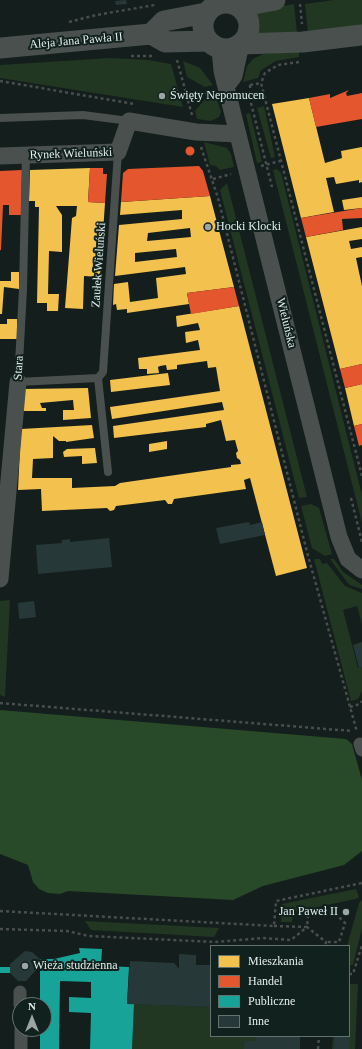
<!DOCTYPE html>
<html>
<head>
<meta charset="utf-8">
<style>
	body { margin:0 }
	#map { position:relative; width:362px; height:1049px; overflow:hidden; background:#141e1c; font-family:Georgia,serif }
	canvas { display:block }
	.legend { position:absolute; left:210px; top:945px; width:140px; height:92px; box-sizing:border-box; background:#11211e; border:1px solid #657370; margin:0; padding:5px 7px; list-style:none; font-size:12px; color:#e4eeec }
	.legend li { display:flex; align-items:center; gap:8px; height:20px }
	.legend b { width:20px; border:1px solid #657370 }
	.north { position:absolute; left:12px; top:997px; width:40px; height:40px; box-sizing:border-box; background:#11211e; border:1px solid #657370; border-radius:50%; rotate:0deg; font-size:11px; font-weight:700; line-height:16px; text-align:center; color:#e4eeec }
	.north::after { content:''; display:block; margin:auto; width:14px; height:18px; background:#9ba5a3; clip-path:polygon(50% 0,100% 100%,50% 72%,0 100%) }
</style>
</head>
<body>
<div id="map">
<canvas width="362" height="1049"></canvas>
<ul class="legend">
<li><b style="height:11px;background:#f2c14e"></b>Mieszkania</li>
<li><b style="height:11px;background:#e4572e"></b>Handel</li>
<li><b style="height:11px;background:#17a398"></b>Publiczne</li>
<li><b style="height:11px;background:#273838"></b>Inne</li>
</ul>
<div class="north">N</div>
</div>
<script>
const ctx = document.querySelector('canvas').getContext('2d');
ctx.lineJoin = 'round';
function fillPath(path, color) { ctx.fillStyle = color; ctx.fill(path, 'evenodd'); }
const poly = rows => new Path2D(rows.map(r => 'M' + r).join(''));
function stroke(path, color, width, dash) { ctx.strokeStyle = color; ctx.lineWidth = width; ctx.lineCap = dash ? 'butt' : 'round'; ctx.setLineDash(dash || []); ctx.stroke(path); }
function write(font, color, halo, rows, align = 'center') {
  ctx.font = font + ' Georgia,serif'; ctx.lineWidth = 4; ctx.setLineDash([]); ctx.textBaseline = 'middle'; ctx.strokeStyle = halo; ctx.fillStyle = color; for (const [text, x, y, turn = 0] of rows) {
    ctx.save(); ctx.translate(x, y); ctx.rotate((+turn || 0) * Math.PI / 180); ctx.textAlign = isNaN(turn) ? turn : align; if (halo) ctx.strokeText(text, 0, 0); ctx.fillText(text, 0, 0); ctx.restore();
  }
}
fillPath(poly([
	[334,0,362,0,362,25,308,32,305,4],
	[294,4,297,33,264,36,256,33,256,13,263,9],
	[299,50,299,57,276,61,261,70,258,78,243,82,247,66,253,59,263,54],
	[110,58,148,60,171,64,183,107,0,78,0,65],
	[183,61,200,68,213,85,205,87,187,77],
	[216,96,221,112,219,117,211,121,197,119,195,111,206,98],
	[264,106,275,157,271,158,257,108],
	[250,113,262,162,257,163,246,114],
	[204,142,227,148,231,154,234,167,220,170,216,166,210,165],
	[277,169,281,173,362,495,362,523,273,170],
	[227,183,307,497,299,498,220,190],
	[311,504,319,508,332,554,325,556,312,548,301,506],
	[314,559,320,559,322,564,327,563,345,586,362,593,362,624,357,606,343,610,358,668,362,667,362,691,358,699,351,701],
	[330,559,334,559,343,572,362,585,362,589,350,585,347,582],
	[10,600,5,697,0,695,0,601],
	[356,889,359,897,356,899,293,912,292,922,281,922,282,904],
	[362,900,362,928,353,965,349,965,349,946,347,946,359,903],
	[85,921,219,928,214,937,91,930],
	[349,984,358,984,355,1049,332,1049,333,1036,349,1036],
	[134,1004,211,1007,211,1036,256,1036,256,1041,244,1041,243,1049,132,1049]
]), '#223722');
fillPath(poly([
	[0,710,346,739,352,744,362,780,362,851,344,865,263,886,233,900,68,891,60,894,48,893,39,889,33,882,28,865,0,854]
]), '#284a28');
fillPath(poly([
	[309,98,325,163,342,158,341,151,362,147,362,182,359,183,359,180,336,184,334,177,326,178,334,212,301,218,272,104],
	[90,168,88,202,105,203,100,277,84,276,83,309,65,308,72,218,76,216,77,206,56,206,62,215,62,252,49,251,48,294,59,294,58,311,47,311,47,303,37,303,39,207,35,207,35,201,29,201,30,170],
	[210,196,234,287,187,293,189,304,127,313,127,309,117,310,116,304,113,305,114,284,128,282,130,302,158,298,156,278,186,274,185,267,115,276,119,225,182,219,182,210,120,215,121,202],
	[190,228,191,237,147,241,148,233],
	[176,249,177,257,135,262,135,253],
	[362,197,362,208,344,210,342,200],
	[362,227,362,239,349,241,351,249,362,247,362,257,356,258,362,286,362,364,340,369,306,237],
	[11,272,19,272,19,289,4,287,2,314,0,314,0,281,11,281],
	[239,306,307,568,276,576,250,478,244,480,246,489,174,499,172,504,168,504,165,500,116,506,114,510,110,511,107,508,42,511,41,489,18,490,21,429,92,425,94,438,66,442,66,441,59,441,53,436,53,458,33,459,32,478,72,478,72,488,115,486,120,483,231,467,231,465,241,464,240,460,237,458,236,453,238,451,235,440,226,441,221,420,206,424,206,427,114,438,113,426,224,410,222,402,112,419,110,407,220,391,216,367,208,368,207,361,177,365,177,369,167,370,166,365,160,366,158,367,159,373,147,374,147,369,139,369,138,358,200,350,198,340,186,343,185,332,200,330,198,323,177,327,176,316],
	[7,319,17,319,17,339,0,339,0,324,7,324],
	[168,373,170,385,111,392,110,380],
	[362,384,362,424,354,426,345,388],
	[88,388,91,418,63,420,63,410,74,410,73,400,40,403,42,408,46,408,46,411,22,411,23,389],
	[167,441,167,449,149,452,149,444],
	[95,448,97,463,82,464,82,456,64,457,63,452,67,449]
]), '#f2c14e');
fillPath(poly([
	[349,90,346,93,347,96,362,93,362,119,316,127,309,98,330,94,330,98],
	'185.5 151a4.5 4.5 0 1 1 9 0a4.5 4.5 0 1 1-9 0Z',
	[199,166,203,171,210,196,121,202,123,173,128,169],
	[90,168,103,168,103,174,107,174,105,203,88,202],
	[22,170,21,215,9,215,9,205,3,205,1,250,0,250,0,171],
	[362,208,362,218,342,219,343,230,306,237,301,218],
	[234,287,239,306,191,314,187,293],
	[362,364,362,384,345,388,340,369],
	[362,424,362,445,359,446,354,426]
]), '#e4572e');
fillPath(poly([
	[79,948,102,949,101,966,129,967,127,1004,134,1004,132,1049,90,1049,91,1013,69,1012,69,997,91,998,91,982,60,981,59,1049,40,1049,40,1029,44,1029,44,1005,40,1005,40,959,54,959,80,953],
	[0,967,10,967,10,973,0,973]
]), '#17a398');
fillPath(poly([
	[126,0,127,4,116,5,115,1],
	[249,522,250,525,262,522,265,535,220,544,216,528],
	[109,538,112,567,38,574,36,545,62,543,62,540,70,539,70,542],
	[34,601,36,617,19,619,18,603],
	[362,642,362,667,359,668,353,645],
	[25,951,32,952,40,959,40,969,37,969,26,981,18,981,10,973,10,964],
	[179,954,196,955,196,965,211,965,211,1007,127,1004,130,961,174,963,179,969],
	[256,1036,300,1036,300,1049,243,1049,244,1041,256,1041],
	[335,1036,350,1036,349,1049,334,1049]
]), '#273838');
stroke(poly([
	[300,4,302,24],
	[69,22,96,15,155,5],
	[131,56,152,56],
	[177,60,192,115],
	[299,62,278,65,265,73,261,83,362,476],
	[0,81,134,104],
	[250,85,251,103,272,187],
	[250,85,261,83],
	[187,97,212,92],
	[201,147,218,198,307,552,357,732],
	[261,166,280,161],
	[213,179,231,174],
	[351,498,362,542],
	[0,703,352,731],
	[350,707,360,704,362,701],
	[0,911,274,926,276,901,362,883],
	[274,926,307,927,308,916,334,912,345,923,339,942,326,942],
	[0,929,67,931,89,936,215,942,262,938,291,940,307,927,326,942,325,946],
	[349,974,353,974,362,945],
	[318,1049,319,1036]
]), '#484e4d', 2.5, [3, 3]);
stroke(poly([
	[0,118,83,115,129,121],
	[26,155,23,289,18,382,98,378],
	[108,472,98,378,103,372,118,152]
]), '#4a504e', 8);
stroke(poly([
	[360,744,362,750],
	[20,992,20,1005],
	[21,1029,21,1049]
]), '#4a504e', 13);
stroke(poly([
	[220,49,222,71,339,537,348,559,362,570],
	[227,85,234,76,241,44],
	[0,156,118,152,129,121,196,132,238,134],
	[0,579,18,382]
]), '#4a504e', 17);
stroke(poly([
	'203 26a23 23 0 1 1 46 0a23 23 0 1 1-46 0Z',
	[244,11,253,4,275,0],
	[151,34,165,42,208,41],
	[241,44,303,42,362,35],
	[0,48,151,34,164,21,206,13]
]), '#4a504e', 21);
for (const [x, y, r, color] of [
	[162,96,4,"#9ba5a3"],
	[208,227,4,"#9ba5a3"],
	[346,912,4,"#9ba5a3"],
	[25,966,4,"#9ba5a3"]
]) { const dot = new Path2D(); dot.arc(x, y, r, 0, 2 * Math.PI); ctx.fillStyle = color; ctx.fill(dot); stroke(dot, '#11211e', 1.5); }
write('12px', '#e4eeec', '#11211e', [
	["Aleja Jana Pawła II",76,41,-5],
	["Rynek Wieluński",71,154,-2],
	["Zaułek Wieluński",99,265,-86],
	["Wieluńska",286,323,76],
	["Stara",19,368,-87]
]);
write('12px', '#e4eeec', '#11211e', [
	["Święty Nepomucen",170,96],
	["Hocki Klocki",216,227],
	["Jan Paweł II",338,912,"right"],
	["Wieża studzienna",33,966]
], 'left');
</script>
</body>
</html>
